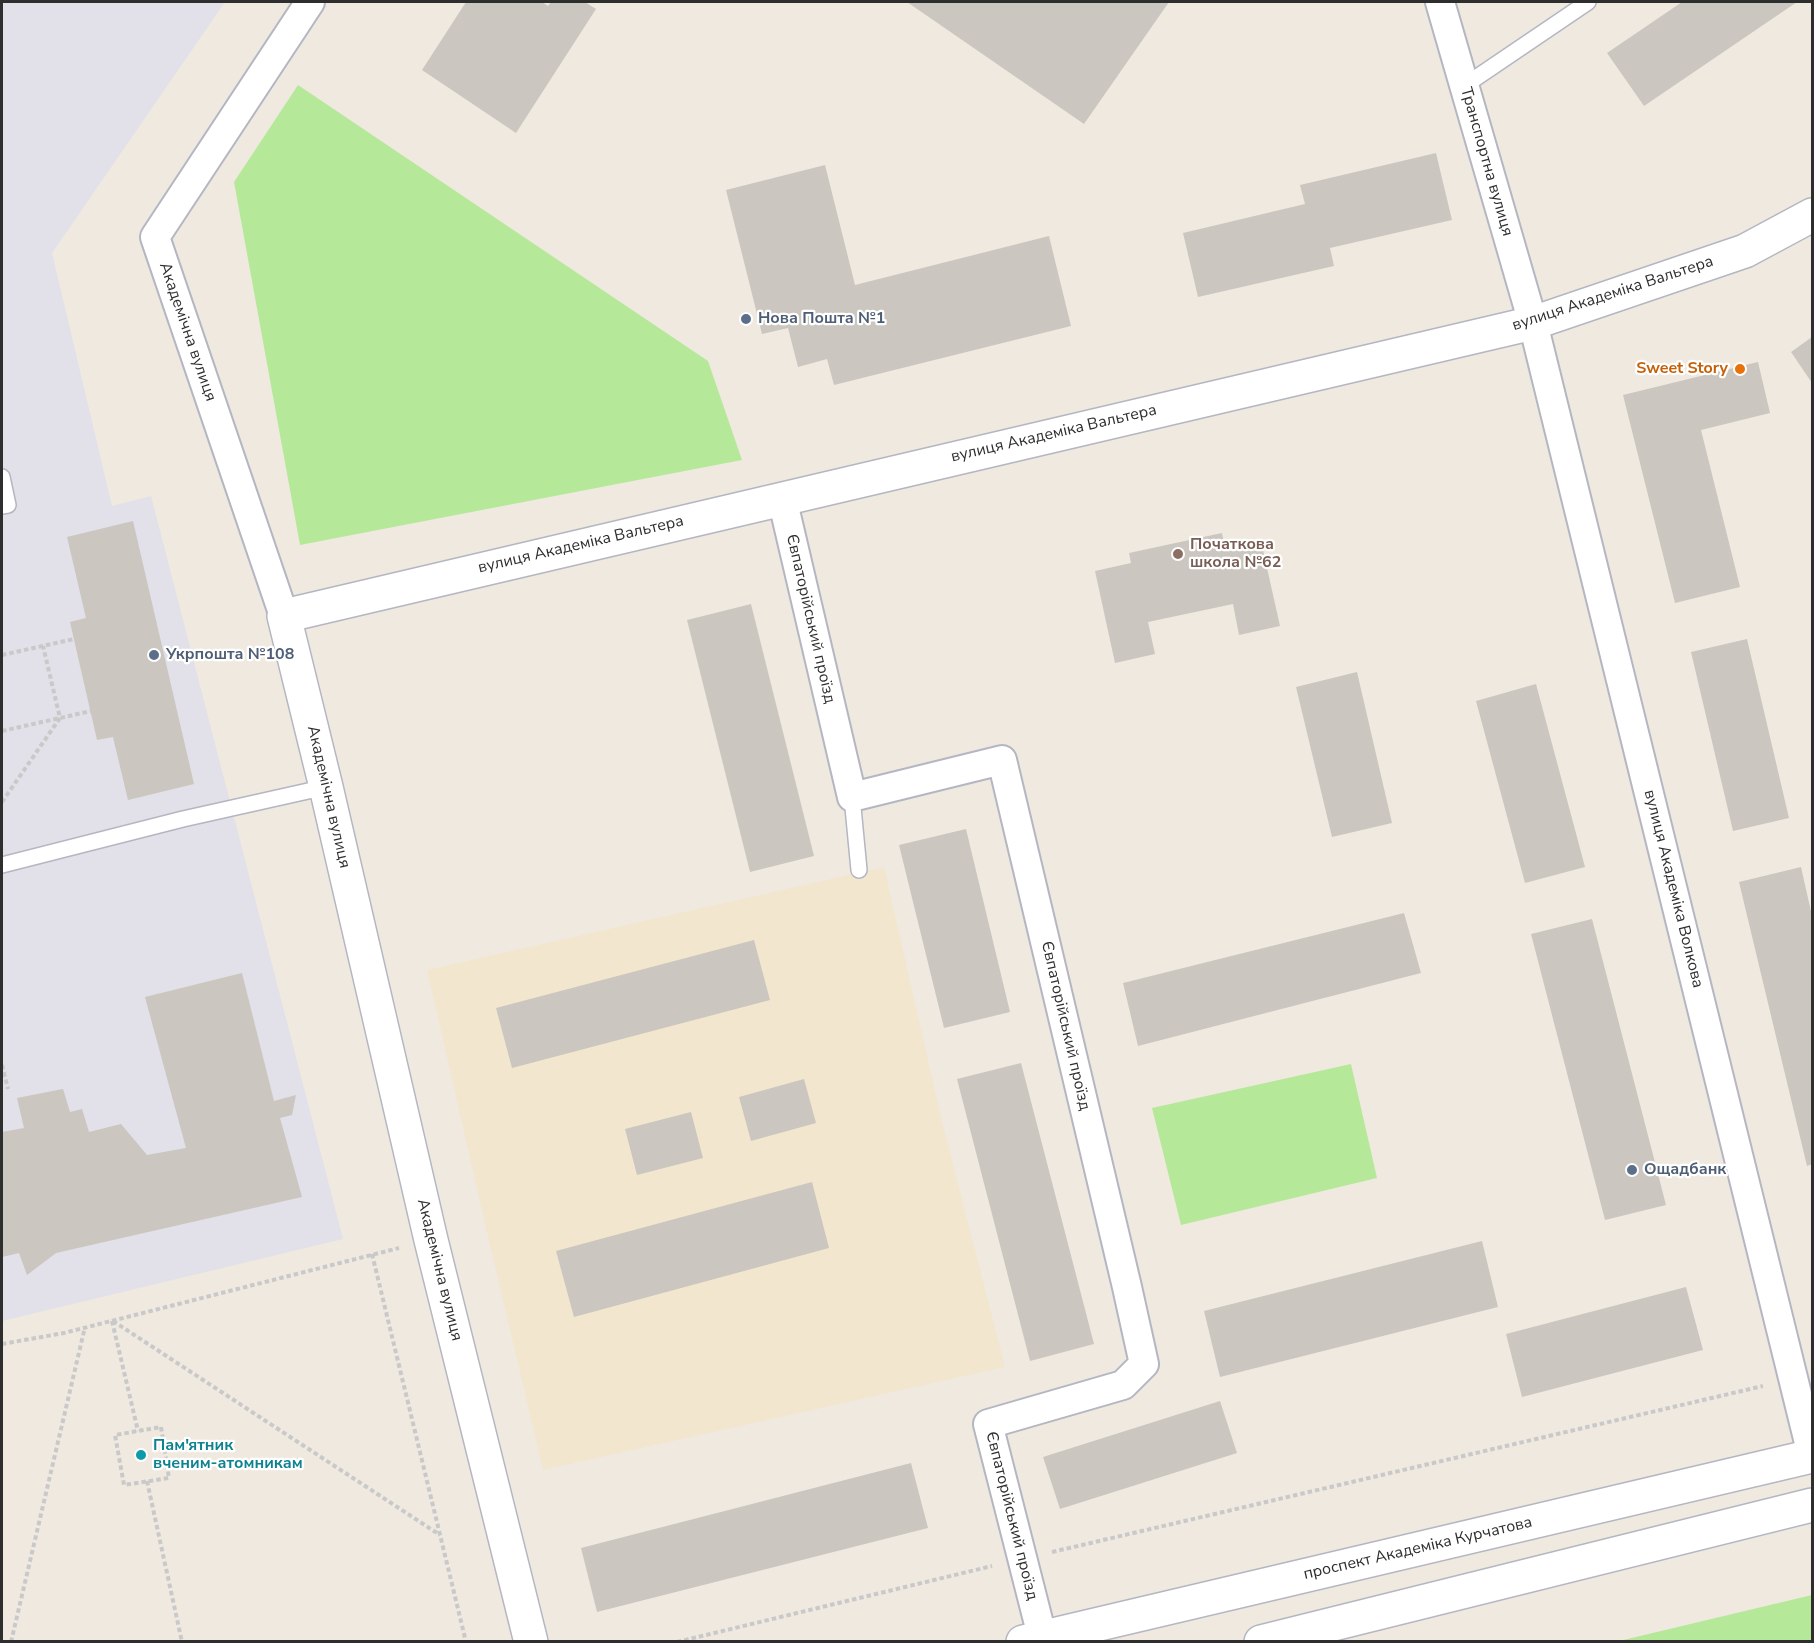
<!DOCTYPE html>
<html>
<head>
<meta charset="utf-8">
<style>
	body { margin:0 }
	#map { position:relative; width:1814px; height:1643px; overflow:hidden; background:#f0e9e0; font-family:"Nunito Sans",sans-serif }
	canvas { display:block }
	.frame { position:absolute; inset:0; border:3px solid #2e2e2e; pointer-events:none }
</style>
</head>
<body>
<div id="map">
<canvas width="1814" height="1643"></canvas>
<div class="frame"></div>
</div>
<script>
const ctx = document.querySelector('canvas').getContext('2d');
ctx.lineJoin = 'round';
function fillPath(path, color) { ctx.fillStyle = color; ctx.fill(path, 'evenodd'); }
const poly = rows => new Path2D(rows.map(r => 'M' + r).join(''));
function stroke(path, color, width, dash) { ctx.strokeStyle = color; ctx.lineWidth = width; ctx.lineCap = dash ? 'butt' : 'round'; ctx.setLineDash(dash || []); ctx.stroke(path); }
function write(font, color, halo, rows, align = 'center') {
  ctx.font = font + ' "Nunito Sans",sans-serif'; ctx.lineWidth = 4.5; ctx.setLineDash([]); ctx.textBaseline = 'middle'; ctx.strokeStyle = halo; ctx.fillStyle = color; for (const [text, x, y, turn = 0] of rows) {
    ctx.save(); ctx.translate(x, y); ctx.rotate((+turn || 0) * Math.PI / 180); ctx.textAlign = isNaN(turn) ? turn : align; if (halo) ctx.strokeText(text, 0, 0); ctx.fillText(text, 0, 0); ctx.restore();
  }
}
fillPath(poly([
	[2,2,225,2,52,253,112,506,151,496,343,1239,2,1321]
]), '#e2e0e8');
fillPath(poly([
	[884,867,942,1121,1005,1367,543,1470,485,1224,427,970]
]), '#f2e6cf');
fillPath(poly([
	[298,85,708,361,742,460,300,545,234,182],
	[1351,1064,1377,1178,1181,1225,1152,1108],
	[1812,1595,1812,1641,1619,1641]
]), '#b5e999');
fillPath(poly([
	[466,2,542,2,548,6,551,2,585,2,596,9,516,133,422,70],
	[907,2,1169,2,1084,124],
	[1682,2,1797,2,1644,106,1607,53],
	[1436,153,1452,220,1330,248,1334,266,1198,297,1183,233,1305,204,1300,185],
	[825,165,855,285,1049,236,1071,326,834,385,827,359,798,367,788,328,762,334,726,190],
	[1812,337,1812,383,1791,352],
	[1758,362,1770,413,1701,430,1740,587,1675,603,1623,395],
	[133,521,194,784,128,800,113,737,97,740,70,622,86,618,67,537],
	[1222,533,1225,549,1261,541,1280,626,1239,635,1233,604,1148,622,1155,654,1115,663,1095,571,1131,563,1129,553],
	[751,604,814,856,750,872,687,620],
	[1747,639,1789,818,1733,831,1691,652],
	[1357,672,1392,823,1332,837,1296,687],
	[1536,684,1585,867,1525,883,1476,701],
	[966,829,1010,1012,944,1028,899,845],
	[1801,867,1812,916,1812,1164,1807,1166,1739,882],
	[1404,913,1421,973,1138,1046,1123,983],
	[1592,919,1666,1205,1605,1220,1531,934],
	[754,940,770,1000,512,1068,496,1008],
	[242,973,274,1101,296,1095,292,1115,280,1118,302,1197,56,1253,27,1275,19,1253,2,1257,2,1132,24,1128,17,1098,63,1089,70,1112,82,1109,89,1132,121,1124,147,1155,186,1148,145,997],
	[1021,1063,1094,1344,1030,1361,957,1079],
	[804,1079,816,1123,751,1141,739,1097],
	[691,1112,703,1158,637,1175,625,1129],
	[812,1182,829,1248,574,1317,556,1251],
	[1482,1241,1498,1307,1220,1377,1204,1311],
	[1686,1287,1703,1350,1522,1397,1506,1334],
	[1220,1401,1237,1453,1060,1509,1043,1457],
	[911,1463,928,1528,597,1612,581,1548]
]), '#cbc6bf');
const lane = poly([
	[1464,86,1588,2],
	[2,477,8,505,2,506],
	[852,797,859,870],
	[2,865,183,819,326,787]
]);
const street = poly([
	[1440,2,1533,323,1812,1455],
	[782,498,852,797,1002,760,1127,1287,1144,1364,1123,1385,988,1424,1042,1636],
	[284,616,155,237,310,2]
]);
const secondary = poly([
	[531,1642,431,1240,326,787,284,616,1533,323,1745,251,1812,215],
	[1023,1642,1812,1456],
	[1261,1642,1812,1505]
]);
stroke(lane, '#b4b6c2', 18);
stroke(street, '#b4b6c2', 32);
stroke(secondary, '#b4b6c2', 36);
stroke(poly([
	[2,655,74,639],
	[2,731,91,711],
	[2,802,60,718,43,646],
	[2,1065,8,1089],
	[372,1254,466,1642],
	[112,1321,138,1431],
	[113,1321,440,1535],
	[2,1344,64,1333,399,1248],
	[161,1427,169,1478,124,1485,115,1435,161,1427],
	[147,1481,182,1642],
	[1052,1552,1763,1386],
	[11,1642,85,1327],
	[677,1642,992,1566]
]), '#c9c9c9', 4, [4.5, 3]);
stroke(lane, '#fff', 15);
stroke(street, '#fff', 28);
stroke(secondary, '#fff', 33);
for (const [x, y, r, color] of [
	[746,319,6,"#5c6f8a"],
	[1740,369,6,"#e8710a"],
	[1178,554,6,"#8d6e63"],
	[154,655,6,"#5c6f8a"],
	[1632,1170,6,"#5c6f8a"],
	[141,1455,6,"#0f9aa8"]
]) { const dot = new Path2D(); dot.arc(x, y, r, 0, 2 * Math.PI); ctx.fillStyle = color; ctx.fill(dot); stroke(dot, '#fff', 2); }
write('16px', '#2e2e2e', '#fff', [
	["Транспортна вулиця",1486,162,74],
	["вулиця Академіка Вальтера",1613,294,-18],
	["Академічна вулиця",187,332,71],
	["вулиця Академіка Вальтера",1054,434,-13],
	["вулиця Академіка Вальтера",581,545,-13],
	["Євпаторійський проїзд",810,619,77],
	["Академічна вулиця",328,797,77],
	["вулиця Академіка Волкова",1673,889,76],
	["Євпаторійський проїзд",1065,1026,77],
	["Академічна вулиця",439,1270,76],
	["Євпаторійський проїзд",1011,1516,76],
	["проспект Академіка Курчатова",1418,1549,-13]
]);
write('bold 16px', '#4e5e75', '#fff', [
	["Нова Пошта №1",758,319],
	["Укрпошта №108",166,655],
	["Ощадбанк",1644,1170]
], 'left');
write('bold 16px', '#c56008', '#fff', [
	["Sweet Story",1728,369]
], 'right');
write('bold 16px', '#785e54', '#fff', [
	["Початкова",1190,545],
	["школа №62",1190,563]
], 'left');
write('bold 16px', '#0d838f', '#fff', [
	["Пам'ятник",153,1446],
	["вченим-атомникам",153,1464]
], 'left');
</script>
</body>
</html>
